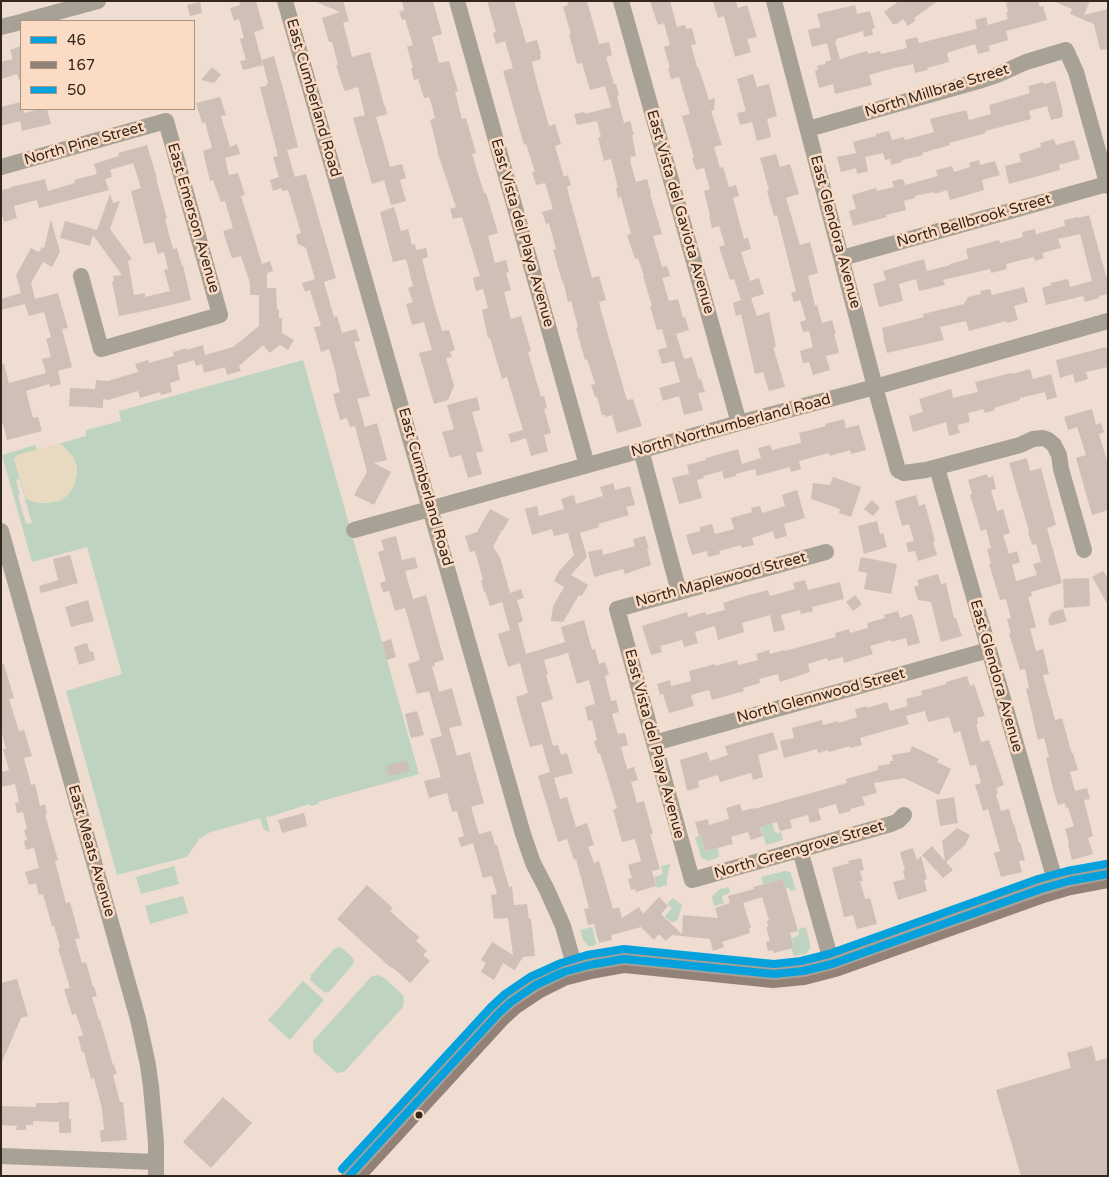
<!DOCTYPE html>
<html>
<head>
<meta charset="utf-8">
<style>
	body { margin:0 }
	#map { position:relative; width:1109px; height:1177px; overflow:hidden; background:#eeddd0; font-family:"Varela Round",sans-serif }
	canvas { display:block }
	.frame { position:absolute; inset:0; border:2px solid #33271e; pointer-events:none }
	.legend { position:absolute; left:20px; top:20px; width:175px; height:90px; box-sizing:border-box; background:#fbdbc3; border:1px solid #ab9381; margin:0; padding:6px 9px; list-style:none; font-size:15px; color:#33271e }
	.legend li { display:flex; align-items:center; gap:10px; height:25px }
	.legend b { width:25px; border:1px solid #ab9381 }
</style>
</head>
<body>
<div id="map">
<canvas width="1109" height="1177"></canvas>
<div class="frame"></div>
<ul class="legend">
<li><b style="height:6px;background:#05a1dd"></b>46</li>
<li><b style="height:6px;background:#938177"></b>167</li>
<li><b style="height:6px;background:#05a1dd"></b>50</li>
</ul>
</div>
<script>
const ctx = document.querySelector('canvas').getContext('2d');
ctx.lineJoin = 'round';
function fillPath(path, color) { ctx.fillStyle = color; ctx.fill(path, 'evenodd'); }
const poly = rows => new Path2D(rows.map(r => 'M' + r).join(''));
function stroke(path, color, width, dash) { ctx.strokeStyle = color; ctx.lineWidth = width; ctx.lineCap = dash ? 'butt' : 'round'; ctx.setLineDash(dash || []); ctx.stroke(path); }
function write(font, color, halo, rows, align = 'center') {
  ctx.font = font + ' "Varela Round",sans-serif'; ctx.lineWidth = 5; ctx.setLineDash([]); ctx.textBaseline = 'middle'; ctx.strokeStyle = halo; ctx.fillStyle = color; for (const [text, x, y, turn = 0] of rows) {
    ctx.save(); ctx.translate(x, y); ctx.rotate((+turn || 0) * Math.PI / 180); ctx.textAlign = isNaN(turn) ? turn : align; if (halo) ctx.strokeText(text, 0, 0); ctx.fillText(text, 0, 0); ctx.restore();
  }
}
fillPath(poly([
	[303,360,419,774,318,802,319,804,310,806,309,804,269,817,269,816,266,817,270,832,264,830,260,818,208,833,199,839,187,857,117,875,66,691,122,674,87,547,32,562,2,455,35,445,37,450,86,436,86,430,121,421,119,411],
	[19,479,32,523,26,524,18,495,20,495,16,480],
	[772,823,775,832,778,833,781,832,783,840,766,845,760,824],
	[701,835,705,851,718,848,719,857,708,861,701,857,695,837],
	[670,864,667,878,667,885,657,888,654,877,663,874,661,866],
	[174,866,179,884,141,894,136,877],
	[785,871,790,872,791,874,796,890,791,891,789,888,786,889,783,879,763,884,761,877],
	[729,887,730,893,722,896,724,903,714,906,712,897,714,894,720,889],
	[183,896,188,913,150,924,145,906],
	[673,898,682,905,678,919,674,922,671,922,665,916,672,908,667,904],
	[592,927,596,943,594,946,589,946,587,945,585,941,584,942,580,930],
	[806,927,810,944,810,948,806,954,794,956,791,948,794,947,792,938,798,936,799,932,799,929],
	[339,947,342,948,353,958,354,963,330,991,325,993,312,982,310,980,311,975,334,949],
	[377,975,383,977,403,995,404,1001,403,1007,346,1070,343,1072,337,1073,315,1053,313,1050,313,1043,314,1040,371,977],
	[303,981,324,1000,290,1040,268,1020]
]), '#bed4c1');
fillPath(poly([
	[60,443,67,450,73,457,77,467,77,475,74,486,68,495,60,501,48,503,36,503,25,498,14,459,17,455]
]), '#e7dac0');
fillPath(poly([
	[239,1,256,1,264,29,254,32,263,65,243,70,240,61,246,60,240,39,244,38,239,19,234,21,230,8,240,5],
	[314,1,343,1,349,21,343,23,352,57,370,52,384,105,385,105,387,114,376,117,390,167,402,164,406,178,400,180,406,201,391,205,384,180,372,184,353,118,365,115,358,87,345,91,345,90,344,90,336,65,338,65,332,42,329,42,322,18,340,12],
	[402,1,433,1,442,34,432,37,439,63,449,61,458,91,455,92,462,119,466,118,476,153,472,154,484,193,486,193,498,233,488,236,495,263,506,260,509,272,506,273,511,290,504,292,511,319,521,316,531,351,528,352,541,397,544,396,547,408,544,409,551,433,544,435,548,451,531,456,526,438,511,443,508,434,523,430,507,377,502,379,490,338,488,338,482,310,488,308,483,289,476,291,473,278,480,276,462,217,453,219,450,209,456,207,437,151,438,151,430,120,435,118,430,99,429,97,424,98,418,79,414,80,411,68,413,68,407,47,413,45,405,19,402,20,399,12,404,10],
	[487,1,514,1,526,43,537,40,541,54,540,54,541,59,532,62,535,76,549,126,555,124,561,144,555,146,564,177,568,175,571,185,567,187,568,192,592,278,599,276,606,300,599,302,601,311,627,400,633,399,642,426,617,433,612,415,606,417,605,415,602,415,597,397,595,397,591,385,595,384,587,359,585,360,576,328,578,327,571,301,568,302,563,281,562,281,553,250,556,249,549,223,546,224,542,212,553,209,545,183,536,185,532,172,535,172,526,144,524,145,503,71,513,68,505,41,496,44,493,33,496,32],
	[567,1,587,1,599,44,609,42,612,55,606,57,614,84,616,84,619,95,617,96,624,123,630,121,634,135,632,135,636,156,630,157,631,161,630,161,636,182,647,179,651,193,650,194,662,234,653,236,662,267,667,266,670,276,662,278,669,301,678,299,683,318,685,317,689,330,676,334,684,359,692,357,699,380,701,379,705,392,698,393,703,410,684,415,679,396,663,401,659,388,680,382,674,361,662,364,658,350,667,347,662,329,657,330,650,306,652,306,643,276,644,276,638,258,635,259,627,235,631,234,621,197,618,198,616,188,618,187,611,159,604,161,598,138,601,137,597,121,577,125,574,114,584,112,585,114,611,107,605,86,590,90,582,63,577,64,569,34,571,34,563,7,568,5],
	[650,1,670,1,677,27,685,25,686,29,692,28,696,44,691,45,697,67,698,67,700,72,709,100,715,98,714,110,711,111,722,145,714,147,720,168,723,167,729,187,736,185,739,196,733,198,744,239,748,238,751,249,741,252,750,281,759,278,764,294,751,298,757,316,769,312,776,347,774,347,774,350,785,387,769,391,763,372,755,374,741,314,736,316,733,303,741,300,734,279,730,280,719,247,725,245,719,226,712,228,709,215,710,215,704,191,710,189,704,168,696,170,692,158,694,157,682,116,690,114,679,77,671,79,668,68,670,68,664,47,670,45,664,23,658,25],
	[713,1,736,1,738,8,747,5,757,37,747,39,751,52,735,57,724,16,718,18],
	[899,1,938,1,914,18,916,20,908,26,903,19,897,24,893,24,884,12],
	[1013,1,1038,1,1040,7,1043,6,1047,20,1006,31,1008,40,988,46,990,51,978,54,975,44,947,53,949,62,927,68,928,70,915,73,913,64,894,68,869,75,872,85,835,94,833,84,819,88,815,71,818,70,817,66,825,64,825,62,831,60,827,43,812,47,808,30,821,27,817,14,855,5,857,14,870,11,875,28,872,29,873,35,864,37,863,31,836,39,837,41,835,41,840,59,867,51,868,54,880,51,881,54,907,48,905,40,917,37,919,43,976,29,977,28,975,20,986,17,988,25,1008,19,1006,13,1008,12,1006,3],
	[1053,1,1090,1,1084,15,1108,9,1108,49,1100,50,1094,24,1070,14,1072,9],
	[200,2,202,13,190,16,187,5],
	[21,46,21,79,19,80,17,74,1,79,1,62,13,59,10,50],
	[274,56,288,107,298,147,287,150,295,177,306,174,336,278,324,282,334,317,337,316,342,333,356,329,360,341,354,342,370,396,357,399,365,427,377,423,387,460,374,463,391,472,374,505,354,495,367,472,355,426,350,427,347,418,340,420,333,394,340,392,336,377,337,377,329,349,321,352,314,327,321,326,310,290,305,292,302,283,315,279,306,248,298,244,296,235,301,233,288,190,282,191,281,188,273,191,270,180,279,177,273,157,278,156,260,87,267,86,266,84,268,83,262,60],
	[212,67,221,75,214,83,201,80],
	[753,74,757,87,769,84,777,116,767,119,771,137,757,141,752,122,740,125,737,113,746,111,737,79],
	[1055,81,1063,112,1062,113,1063,117,1051,120,1047,106,1029,111,1031,119,985,131,986,133,949,143,950,145,922,153,923,155,902,160,902,162,891,165,890,159,885,160,883,153,865,157,868,171,857,174,856,168,841,172,837,157,856,153,853,142,876,136,876,134,889,131,892,140,904,137,905,140,934,132,930,119,966,110,969,120,991,114,989,105,1030,93,1028,86,1043,82,1044,84],
	[220,97,226,115,221,116,230,147,237,144,240,154,225,158,229,175,238,173,245,195,241,196,262,264,270,261,273,271,267,273,267,288,276,288,277,310,279,310,279,318,282,318,282,333,294,340,288,350,280,345,270,353,263,345,239,366,241,371,227,375,225,367,204,373,202,364,196,366,194,360,177,365,180,380,170,383,172,392,161,395,160,392,140,398,138,391,108,400,103,399,103,408,69,406,70,388,95,389,96,380,108,381,138,372,135,364,148,360,149,363,174,356,173,352,187,348,187,350,203,345,205,355,233,347,259,326,259,295,250,295,250,283,241,256,232,258,230,253,223,231,233,228,225,201,221,202,213,180,210,181,203,151,212,148,205,122,202,123,196,103],
	[21,102,21,109,23,109,24,113,39,109,47,109,51,124,22,131,20,121,1,126,1,107],
	[1054,139,1056,145,1074,140,1080,159,1059,165,1060,170,1009,184,1005,166,1021,162,1019,154,1041,147,1040,143],
	[147,145,157,178,156,178,167,219,165,219,173,249,177,248,182,266,183,265,191,300,145,311,119,316,112,281,114,281,113,276,122,275,93,235,90,246,60,238,65,221,97,230,110,194,113,203,120,201,110,229,132,259,128,261,134,295,145,293,145,297,170,291,164,270,168,269,164,252,158,254,154,242,144,244,131,191,141,188,133,163,110,170,112,177,105,179,109,190,39,208,37,200,14,206,17,218,4,222,1,212,1,190,11,188,11,187,45,179,48,191,75,183,74,180,97,174,94,164,119,156,118,153],
	[776,154,780,167,790,164,799,194,786,198,800,245,810,242,818,273,808,276,815,306,817,305,822,323,832,320,836,334,834,334,839,353,826,356,830,370,813,375,809,362,803,363,800,351,813,347,809,331,803,332,800,322,806,320,800,300,794,302,791,293,796,291,777,215,774,216,767,191,769,190,760,158],
	[979,160,980,165,995,161,1000,175,982,180,984,190,950,200,947,190,935,194,934,192,915,196,915,198,904,201,906,210,886,215,887,217,853,226,849,211,856,209,852,195,876,188,877,191,894,187,892,181,903,179,905,185,938,176,936,170,952,166,954,172,970,167,969,163],
	[394,207,401,231,408,229,412,245,415,244,416,250,426,248,428,257,422,259,431,294,442,331,449,330,455,350,450,352,452,357,446,358,454,386,448,400,434,404,419,353,432,350,424,322,412,325,406,304,413,302,408,288,413,286,406,259,393,262,380,212],
	[1089,215,1108,283,1108,294,1099,296,1099,298,1085,302,1083,296,1046,305,1042,288,1051,285,1050,283,1068,279,1070,287,1092,281,1080,234,1058,239,1061,248,1042,253,1044,258,1035,261,1034,257,1006,264,1007,269,991,273,990,269,943,280,945,285,919,291,916,279,899,284,903,301,879,307,873,284,886,280,883,271,924,259,927,271,950,265,950,264,968,259,966,249,999,240,1000,243,1023,237,1022,232,1035,229,1036,234,1065,226,1064,220,1078,217,1078,218],
	[51,220,60,252,52,267,43,262,31,283,35,299,58,293,68,328,62,329,72,367,58,371,61,384,50,387,49,384,26,391,33,418,38,417,42,431,7,440,3,424,1,425,1,364,4,364,9,383,46,373,42,359,51,357,46,339,51,337,44,312,29,316,25,304,1,310,1,299,21,293,16,275,31,248,39,252,42,247,44,248],
	[1024,287,1028,302,1014,306,1018,320,1007,323,1006,321,969,331,966,321,940,327,944,340,887,353,883,337,884,337,882,328,924,317,923,314,964,304,968,297,981,294,980,291,990,289,992,295],
	[1106,347,1108,352,1108,367,1086,372,1088,379,1075,383,1073,374,1060,378,1056,360],
	[1030,369,1033,379,1051,374,1057,397,1047,400,1045,392,1020,398,1020,400,994,408,995,410,985,413,983,409,968,413,970,422,957,425,960,433,949,436,946,422,913,432,909,416,923,412,919,399,951,389,953,398,978,392,975,382,1011,373,1012,374],
	[477,397,480,410,472,412,483,451,476,453,482,474,468,478,461,455,450,458,442,432,454,429,447,405],
	[1092,409,1096,425,1101,423,1104,432,1099,434,1108,464,1108,510,1092,515,1076,458,1086,455,1077,427,1068,430,1064,417],
	[844,419,846,428,859,425,866,450,851,454,850,450,830,456,829,453,799,461,801,469,791,472,790,467,757,476,755,469,736,474,736,476,724,479,722,471,703,476,704,478,697,480,702,498,679,504,672,478,689,474,687,465,706,460,706,458,738,449,742,464,761,458,758,448,770,445,772,450,801,443,799,433,826,426,825,424],
	[1027,458,1030,471,1041,468,1056,525,1047,528,1062,583,1031,592,1032,596,1028,597,1036,627,1030,629,1036,651,1043,649,1049,674,1043,675,1055,720,1062,718,1072,754,1073,753,1078,770,1070,772,1075,791,1087,788,1090,799,1084,800,1093,836,1088,838,1093,854,1072,860,1068,844,1069,843,1065,829,1074,826,1068,807,1066,808,1065,803,1058,805,1053,789,1046,758,1049,757,1044,738,1038,740,1026,689,1029,688,1025,669,1020,670,1009,633,1011,633,1007,619,1011,618,1006,599,1000,600,989,564,991,564,987,549,991,548,986,529,981,531,970,495,972,494,968,480,987,474,988,478,993,476,996,489,991,490,997,511,1003,509,1010,533,1003,535,1009,554,1017,551,1020,562,1012,565,1016,581,1037,575,1033,564,1041,562,1036,544,1032,545,1028,532,1029,531,1009,463],
	[833,477,861,487,851,517,839,513,840,509,811,499,813,483,830,485],
	[613,483,615,490,630,486,635,505,626,507,629,515,598,524,599,527,580,533,587,557,571,575,588,585,582,596,579,595,563,622,551,621,553,606,564,587,554,581,559,571,574,555,568,533,554,536,552,529,532,535,525,509,537,506,539,516,564,509,561,499,574,495,576,504,603,496,600,487],
	[797,490,805,518,784,524,787,536,775,539,773,531,752,538,754,545,741,548,741,545,719,551,720,554,708,557,707,551,692,555,686,535,700,531,700,527,712,524,715,534,734,529,731,518,752,512,751,508,760,506,762,513,785,506,782,495],
	[916,495,919,506,925,504,935,541,933,542,937,555,918,561,915,551,908,552,906,543,914,541,909,524,902,526,895,501],
	[872,500,880,508,873,516,864,509],
	[490,509,509,519,503,530,502,530,493,547,500,557,510,593,521,589,524,598,517,600,523,621,518,623,526,654,565,642,561,627,584,620,592,650,595,649,599,664,605,662,609,674,605,676,611,701,616,700,619,712,612,714,618,734,625,733,628,745,621,747,627,769,634,767,638,780,631,782,637,803,644,801,653,834,650,834,660,869,652,871,656,886,636,892,635,889,631,890,628,879,632,878,628,865,641,861,635,839,622,842,613,810,617,808,600,753,598,754,594,741,597,740,592,720,588,721,585,707,595,704,589,680,577,684,568,653,544,660,548,674,546,675,553,699,541,703,553,746,558,745,561,755,567,753,573,773,554,778,560,799,567,797,576,827,587,823,594,845,588,847,594,863,599,861,613,909,619,907,622,918,639,907,643,914,659,897,668,906,661,914,682,934,683,915,718,918,715,908,730,903,728,896,754,889,753,887,783,879,798,931,790,933,794,948,773,953,773,950,768,951,766,942,770,941,766,927,768,927,767,921,769,920,762,897,743,903,751,928,749,928,750,933,722,942,724,947,713,951,710,939,672,935,666,941,660,935,658,935,654,940,641,927,611,935,612,940,599,943,594,924,588,925,584,909,589,908,576,859,574,860,567,839,558,842,538,776,550,772,542,744,530,747,519,709,516,697,528,693,520,663,508,667,498,634,510,630,502,602,490,606,485,591,484,592,481,581,483,580,475,551,470,552,465,536,477,532],
	[877,521,880,534,883,533,887,547,864,554,858,526],
	[396,536,402,560,415,557,418,568,405,571,413,599,426,595,444,660,434,663,435,666,432,667,439,692,452,688,462,725,449,728,457,756,470,752,474,767,484,803,471,807,479,834,491,831,495,845,497,845,509,887,512,886,514,905,527,904,529,919,531,919,535,956,523,957,514,971,514,970,503,963,494,980,481,972,486,963,481,960,492,942,513,955,508,918,494,919,491,895,497,894,492,876,490,877,490,876,483,878,473,843,461,847,458,838,464,836,457,811,452,812,447,793,429,798,424,781,441,777,430,739,442,736,429,691,417,694,408,664,420,660,405,608,395,611,389,591,383,592,380,583,386,581,378,552,384,550,381,540],
	[645,536,649,548,647,548,651,565,625,574,623,569,594,577,588,552,602,549,603,555,635,546,633,539],
	[70,555,78,583,41,593,39,586,58,580,53,559],
	[861,557,897,564,891,594,864,589,867,573,858,571],
	[1103,571,1108,578,1108,605,1092,577],
	[938,574,941,584,946,583,954,618,956,618,962,636,941,642,931,602,918,600,914,587,919,585,917,580],
	[1089,578,1090,606,1064,608,1063,579],
	[805,580,808,590,840,582,844,599,812,607,813,611,801,614,800,610,781,615,785,630,774,632,770,615,742,623,744,632,718,640,715,626,695,632,698,643,684,647,682,640,660,646,662,652,651,655,642,626,687,612,688,617,705,612,706,615,725,610,723,603,742,597,768,590,770,596,795,589,793,583],
	[855,595,862,604,853,611,846,602],
	[88,600,94,621,71,627,65,607],
	[1063,609,1067,621,1050,626,1048,620,1052,612],
	[898,611,900,618,912,614,920,643,908,646,906,638,891,642,891,640,870,646,873,654,844,663,843,657,828,661,827,658,808,664,810,672,780,682,778,674,759,679,760,683,743,688,744,691,712,700,709,690,691,695,694,706,669,713,663,694,660,695,657,684,670,680,671,686,691,681,689,671,715,664,715,666,737,660,738,665,758,660,756,654,769,650,770,654,785,650,785,651,836,637,835,633,849,629,850,633,868,628,867,623,885,618,884,615],
	[391,639,396,657,387,660,382,642],
	[87,643,90,652,93,651,95,660,79,665,74,647],
	[1,664,4,664,14,698,9,699,19,731,24,730,32,756,24,758,31,785,35,784,40,806,45,804,47,814,45,815,58,860,55,861,66,903,70,902,80,938,75,939,82,963,86,962,93,987,94,986,97,996,92,997,99,1020,100,1020,113,1065,114,1065,117,1074,113,1075,120,1102,123,1102,127,1140,101,1142,100,1130,104,1130,102,1109,94,1078,91,1079,84,1052,82,1052,78,1037,83,1035,76,1014,72,1015,64,989,70,988,58,948,60,947,54,926,52,926,43,894,39,895,36,883,29,885,25,872,39,868,34,848,26,850,24,841,27,840,24,830,27,829,23,812,17,813,15,803,19,802,15,784,1,787,1,772,9,770,3,749,6,749,1,730],
	[967,676,970,686,974,684,985,716,977,718,978,724,976,724,981,742,989,740,1004,785,996,788,998,793,996,794,1001,811,1009,809,1013,824,1014,824,1019,843,1020,842,1025,860,1019,861,1022,872,1001,877,994,853,1000,851,988,809,983,811,975,785,981,783,976,765,970,766,960,731,954,733,949,717,928,722,925,711,906,716,909,724,860,738,862,745,850,748,850,746,829,752,828,750,818,753,817,749,784,758,780,741,794,738,792,728,822,720,823,725,838,721,839,723,857,717,855,709,867,706,867,708,887,702,890,711,908,706,906,699,922,695,921,691,946,684,946,682],
	[417,711,424,735,411,738,405,714],
	[773,732,778,749,758,755,763,777,753,780,751,773,720,782,718,775,698,781,699,787,687,791,680,760,707,752,710,761,728,755,725,746],
	[912,746,939,759,937,762,951,769,939,795,904,778,874,783,877,793,862,797,865,805,850,809,851,811,839,814,836,804,818,809,821,820,810,823,808,815,790,820,792,828,780,831,777,822,760,827,763,836,751,840,748,832,731,837,733,844,705,851,701,835,699,836,695,822,708,819,709,825,729,819,726,808,740,804,742,811,754,808,754,809,847,783,846,779,878,770,878,766,890,764,890,761,893,761,892,755,910,752],
	[407,760,410,771,389,776,386,766],
	[954,797,958,823,940,826,936,800],
	[304,813,307,826,282,833,278,820],
	[957,828,970,835,965,845,946,862,953,870,943,878,922,855,932,846,945,861,942,841],
	[913,848,917,860,921,856,927,879,924,880,927,891,898,900,893,882,905,879,903,871,905,870,900,852],
	[861,858,864,870,860,871,863,881,860,881,865,899,870,898,877,924,857,929,853,915,844,917,832,868,849,863,848,861],
	[367,885,393,908,390,911,419,937,416,941,427,951,423,955,430,961,410,983,392,967,391,968,337,919],
	[17,979,28,1016,21,1018,1,1064,1,983],
	[1092,1046,1096,1061,1108,1058,1108,1176,1021,1176,996,1090,1071,1068,1067,1053],
	[223,1097,252,1123,211,1168,183,1142],
	[59,1102,69,1102,69,1119,71,1119,71,1133,59,1133,59,1122,33,1121,33,1125,26,1125,26,1130,16,1130,17,1126,1,1125,1,1106,36,1107,36,1103,58,1103]
]), '#cec0b6');
stroke(poly([
	[285,1,523,834,533,863,547,890,563,926,575,968],
	[457,1,587,465],
	[621,1,739,423],
	[774,1,875,387,898,470,904,473,926,470,1020,445,1033,439,1043,438,1048,440,1054,445,1059,455,1061,469,1084,550],
	[24,21,98,1],
	[1,27,21,22],
	[808,129,982,80,997,75,1026,62,1066,50,1076,72,1108,186],
	[1,167,166,121,220,315,101,349,81,276],
	[842,258,1107,184],
	[641,450,679,592],
	[937,468,1056,884],
	[354,530,739,423,875,387,1108,321],
	[1,531,138,1019,148,1065,151,1087,156,1143,156,1176],
	[826,552,617,609,692,880,891,824,898,821,904,815],
	[654,743,989,650],
	[800,850,832,964],
	[1,1156,156,1162],
	[349,1176,498,1014,511,1002,536,985,564,972,589,965,610,961,624,959,651,961,774,974,790,973,803,971,832,964,847,958,1041,889,1069,881,1108,874]
]), '#a8a195', 16);
stroke(poly([
	[349,1176,498,1014,511,1002,536,985,564,972,589,965,624,959,774,974,803,971,832,964,1041,889,1069,881,1108,874]
]), '#05a1dd', 8);
stroke(poly([
	[363,1176,505,1021,517,1010,541,994,567,981,591,975,624,969,773,984,805,981,836,973,1044,899,1071,891,1108,884]
]), '#938177', 8);
stroke(poly([
	[342,1169,491,1007,505,994,530,977,561,963,587,955,624,949,774,964,801,961,829,954,1038,879,1067,871,1106,864]
]), '#05a1dd', 8);
for (const [x, y, r, color] of [
	[419,1115,4.5,"#33271e"]
]) { const dot = new Path2D(); dot.arc(x, y, r, 0, 2 * Math.PI); ctx.fillStyle = color; ctx.fill(dot); stroke(dot, '#fbdbc3', 2); }
write('15px', '#33271e', '#fbdbc3', [
	["North Millbrae Street",937,91,-17],
	["East Cumberland Road",313,98,74],
	["North Pine Street",84,144,-16],
	["East Vista del Gaviota Avenue",680,212,74],
	["East Emerson Avenue",193,218,74],
	["North Bellbrook Street",974,221,-16],
	["East Glendora Avenue",835,232,75],
	["East Vista del Playa Avenue",522,233,74],
	["North Northumberland Road",731,426,-15],
	["East Cumberland Road",425,487,74],
	["North Maplewood Street",721,580,-15],
	["East Glendora Avenue",996,676,74],
	["North Glennwood Street",821,696,-15],
	["East Vista del Playa Avenue",654,744,75],
	["North Greengrove Street",799,850,-16],
	["East Meats Avenue",91,851,74]
]);
</script>
</body>
</html>
